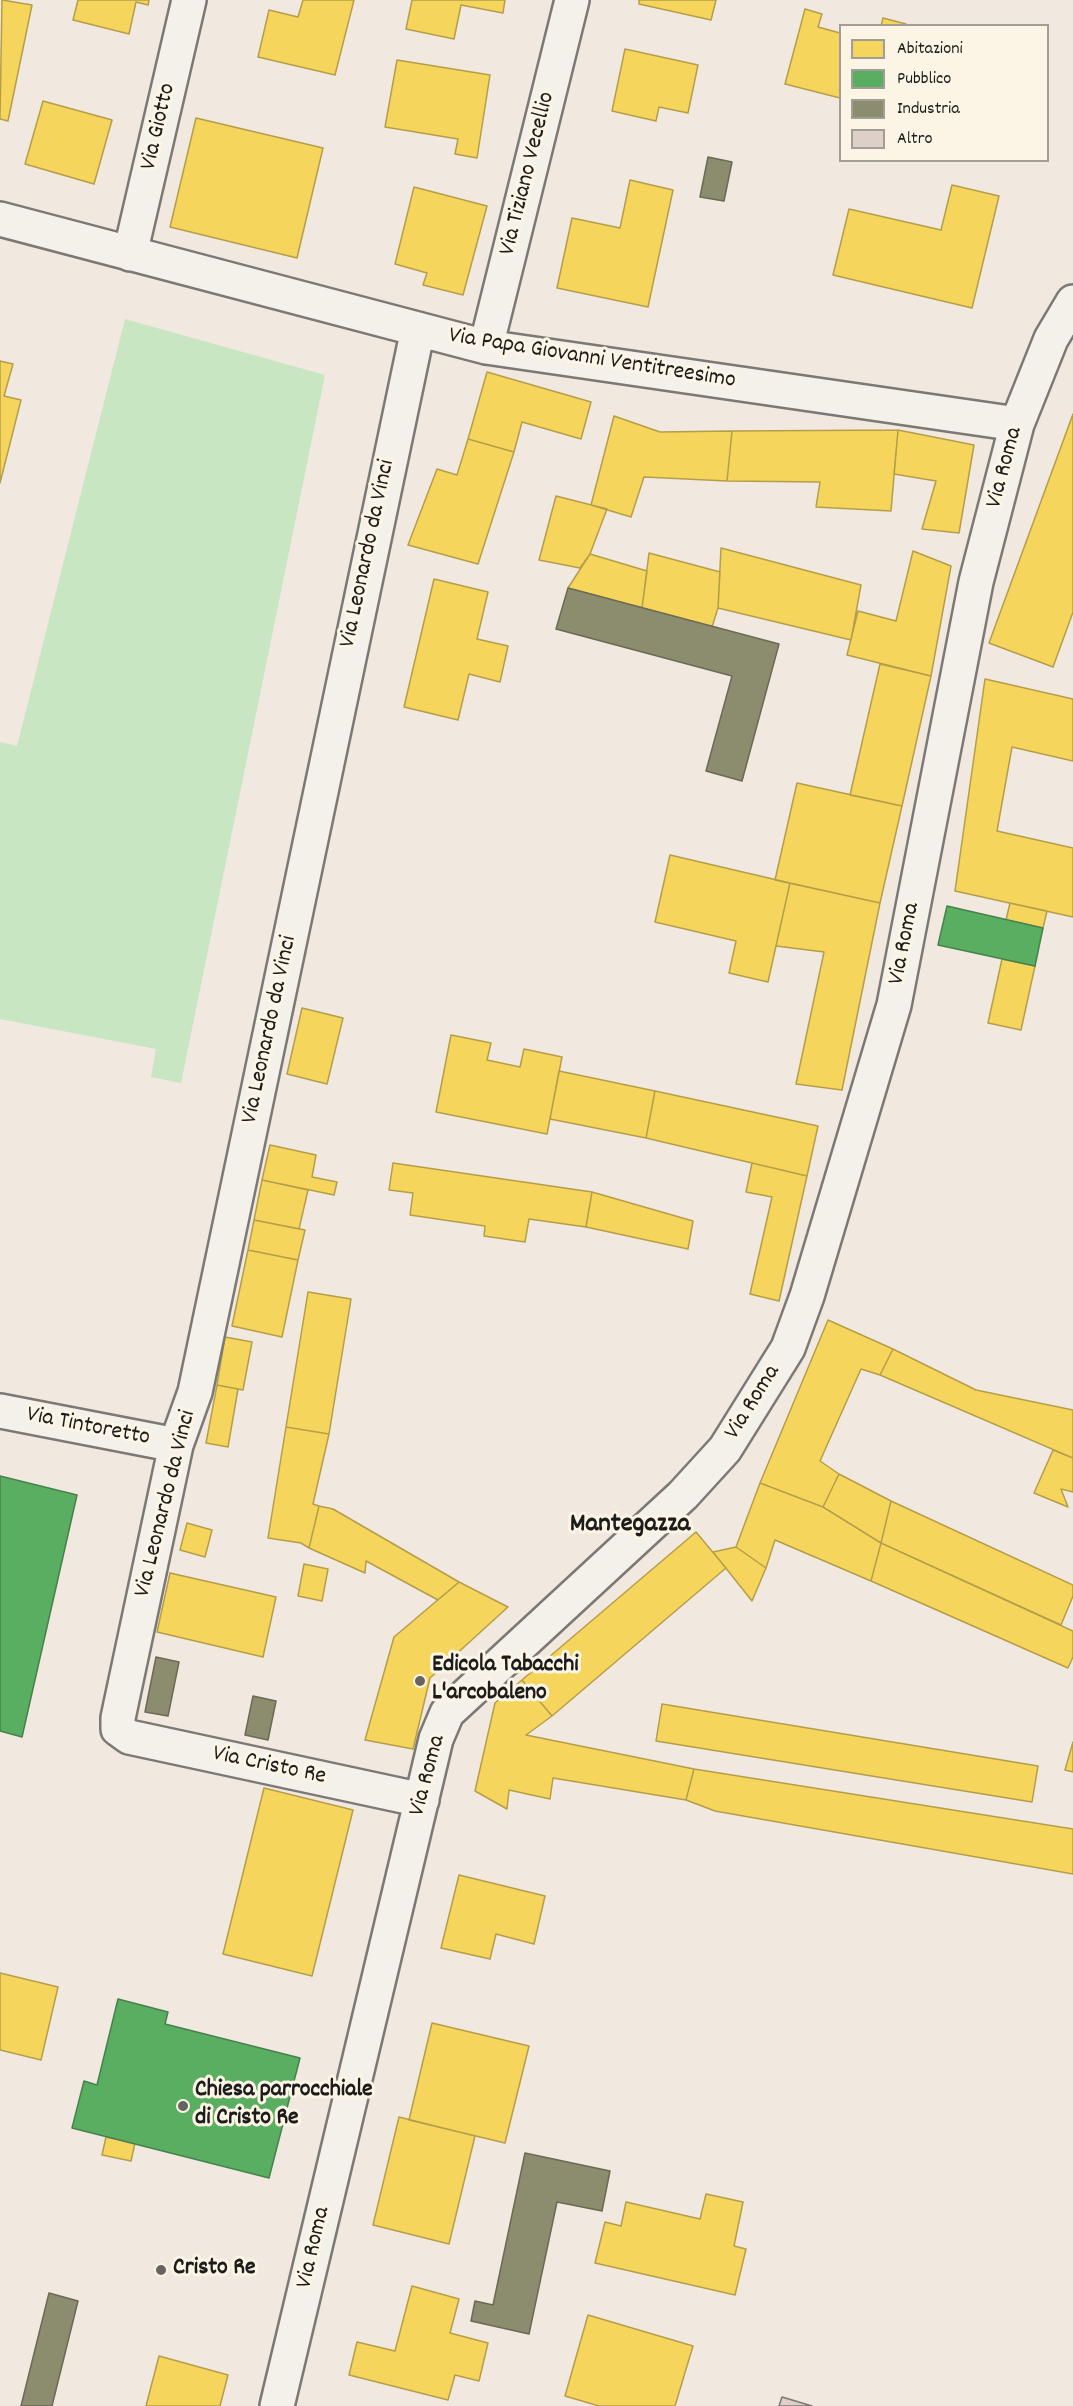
<!DOCTYPE html>
<html>
<head>
<meta charset="utf-8">
<style>
	body { margin:0 }
	#map { position:relative; width:1073px; height:2406px; overflow:hidden; background:#f1e8e0; font-family:Dekko,sans-serif }
	canvas { display:block }
	.legend { position:absolute; left:839px; top:24px; width:210px; height:138px; box-sizing:border-box; background:#fcf5e5; border:2px solid #a29e95; margin:0; padding:8px 10px; list-style:none; font-size:18px; color:#1c1c1c }
	.legend li { display:flex; align-items:center; gap:12px; height:30px }
	.legend b { width:30px; border:2px solid #a29e95 }
</style>
</head>
<body>
<div id="map">
<canvas width="1073" height="2406"></canvas>
<ul class="legend">
<li><b style="height:16px;background:#f6d55c"></b>Abitazioni</li>
<li><b style="height:16px;background:#5aae61"></b>Pubblico</li>
<li><b style="height:16px;background:#8c8c6e"></b>Industria</li>
<li><b style="height:16px;background:#decfc8"></b>Altro</li>
</ul>
</div>
<script>
const ctx = document.querySelector('canvas').getContext('2d');
ctx.lineJoin = 'round';
function fillPath(path, color) { ctx.fillStyle = color; ctx.fill(path, 'evenodd'); }
const poly = rows => new Path2D(rows.map(r => 'M' + r).join(''));
function stroke(path, color, width, dash) { ctx.strokeStyle = color; ctx.lineWidth = width; ctx.lineCap = dash ? 'butt' : 'round'; ctx.setLineDash(dash || []); ctx.stroke(path); }
function write(font, color, halo, rows, align = 'center') {
  ctx.font = font + ' Dekko,sans-serif'; ctx.lineWidth = 6; ctx.setLineDash([]); ctx.textBaseline = 'middle'; ctx.strokeStyle = halo; ctx.fillStyle = color; for (const [text, x, y, turn = 0] of rows) {
    ctx.save(); ctx.translate(x, y); ctx.rotate((+turn || 0) * Math.PI / 180); ctx.textAlign = isNaN(turn) ? turn : align; if (halo) ctx.strokeText(text, 0, 0); ctx.fillText(text, 0, 0); ctx.restore();
  }
}
fillPath(poly([
	[125,319,325,375,181,1083,151,1077,156,1049,0,1019,0,742,17,746]
]), '#c9e6c2');
const homes = poly([
	[2,0,32,5,8,121,0,119,2,0],
	[78,0,149,0,148,5,136,2,129,34,73,20,78,0],
	[303,0,354,0,335,75,258,57,269,10,298,17,303,0],
	[412,0,505,0,503,13,461,5,454,39,406,29,412,0],
	[639,0,716,0,711,20,639,4,639,0],
	[805,9,822,14,818,27,840,33,840,98,785,84,805,9],
	[883,18,906,24,906,26,881,26,883,18],
	[625,49,698,65,688,113,659,107,656,121,612,111,625,49],
	[397,60,490,75,477,158,455,154,458,139,385,127,397,60],
	[43,101,112,120,94,184,25,164,43,101],
	[196,118,323,148,297,258,170,227,196,118],
	[630,180,673,190,648,307,557,288,572,218,620,228,630,180],
	[952,185,999,196,972,308,833,275,849,209,941,230,952,185],
	[414,187,487,206,463,295,423,285,427,273,395,264,414,187],
	[0,361,13,364,4,396,21,400,0,483,0,361],
	[487,372,591,402,581,439,522,422,514,452,468,439,487,372],
	[1073,414,1073,612,1053,667,989,643,1073,414],
	[614,416,660,432,732,431,727,481,644,477,631,517,591,505,614,416],
	[898,430,974,445,959,533,922,529,936,481,894,474,898,430],
	[898,430,891,511,816,507,820,482,727,481,732,431,898,430],
	[468,439,514,452,478,564,408,545,437,469,457,475,468,439],
	[556,496,607,509,590,554,580,568,539,560,556,496],
	[721,548,861,585,851,640,718,608,721,548],
	[913,551,951,566,931,676,847,655,858,611,896,621,913,551],
	[649,553,720,572,718,608,712,627,642,608,649,553],
	[590,554,647,571,642,608,568,588,590,554],
	[434,579,488,592,477,639,508,646,500,682,469,674,458,720,404,707,434,579],
	[880,664,931,676,902,806,850,795,880,664],
	[985,679,1073,699,1073,761,1012,747,997,831,1073,848,1073,917,955,891,985,679],
	[797,783,902,806,880,903,775,880,797,783],
	[670,855,790,883,768,982,729,973,736,941,655,922,670,855],
	[790,883,880,903,842,1090,796,1084,824,952,776,946,790,883],
	[1010,903,1047,911,1043,928,1006,920,1010,903],
	[1002,959,1035,966,1021,1030,988,1023,1002,959],
	[302,1008,343,1018,327,1084,287,1074,302,1008],
	[451,1035,491,1043,487,1060,520,1067,524,1049,562,1057,547,1134,436,1112,451,1035],
	[559,1071,655,1091,646,1138,550,1119,559,1071],
	[655,1091,818,1126,807,1176,646,1138,655,1091],
	[270,1145,316,1155,312,1177,337,1182,334,1195,262,1180,270,1145],
	[393,1163,592,1192,586,1227,529,1219,525,1242,484,1236,485,1226,410,1215,413,1193,389,1190,393,1163],
	[752,1163,807,1176,779,1301,750,1294,772,1197,746,1192,752,1163],
	[262,1180,308,1190,299,1229,254,1220,262,1180],
	[592,1192,693,1221,688,1249,586,1227,592,1192],
	[254,1220,305,1230,298,1260,248,1250,254,1220],
	[248,1250,298,1260,282,1337,232,1326,248,1250],
	[308,1292,351,1299,329,1434,286,1427,308,1292],
	[828,1320,893,1349,880,1375,861,1369,820,1461,839,1474,823,1507,760,1483,828,1320],
	[225,1337,252,1342,243,1390,217,1385,225,1337],
	[893,1349,976,1390,1073,1410,1073,1458,880,1375,893,1349],
	[217,1385,238,1389,228,1447,206,1443,217,1385],
	[286,1427,329,1434,313,1504,319,1506,309,1548,301,1543,268,1538,286,1427],
	[1053,1450,1073,1458,1073,1492,1061,1489,1068,1507,1034,1493,1053,1450],
	[839,1474,891,1501,881,1543,823,1507,839,1474],
	[760,1483,823,1507,881,1543,871,1581,775,1540,766,1568,736,1547,760,1483],
	[891,1501,1073,1585,1073,1596,1061,1625,881,1543,891,1501],
	[319,1506,333,1509,459,1582,438,1600,366,1561,365,1573,309,1548,319,1506],
	[187,1523,212,1530,205,1557,180,1550,187,1523],
	[696,1532,726,1568,552,1716,522,1680,696,1532],
	[881,1543,1073,1631,1073,1657,1068,1668,871,1581,881,1543],
	[736,1547,766,1568,752,1601,713,1552,736,1547],
	[304,1564,328,1569,322,1601,298,1596,304,1564],
	[170,1573,276,1597,263,1657,157,1632,170,1573],
	[459,1582,508,1607,430,1678,413,1749,365,1740,394,1637,459,1582],
	[522,1680,552,1716,526,1735,694,1769,686,1800,553,1778,550,1799,509,1790,507,1809,475,1791,495,1703,522,1680],
	[662,1704,1038,1766,1032,1802,656,1741,662,1704],
	[1073,1742,1073,1772,1065,1770,1073,1742],
	[694,1769,1073,1829,1073,1874,715,1811,686,1800,694,1769],
	[264,1788,353,1810,312,1976,223,1954,264,1788],
	[459,1875,545,1896,534,1944,496,1934,490,1959,441,1948,459,1875],
	[0,1973,58,1987,41,2060,0,2050,0,1973],
	[432,2023,529,2046,505,2143,409,2120,432,2023],
	[399,2117,475,2136,449,2244,373,2225,399,2117],
	[106,2137,135,2143,131,2161,102,2155,106,2137],
	[706,2194,743,2202,734,2246,746,2249,735,2295,595,2263,605,2222,621,2226,626,2202,700,2219,706,2194],
	[412,2286,459,2299,450,2333,488,2343,479,2381,455,2375,448,2400,349,2375,357,2342,395,2351,412,2286],
	[588,2315,693,2346,675,2406,599,2406,565,2396,588,2315],
	[159,2356,228,2375,220,2406,146,2406,159,2356]
]);
fillPath(homes, '#f6d55c');
stroke(homes, '#b59e49', 1.5);
const public = poly([
	[947,906,1043,928,1035,966,938,945,947,906],
	[0,1476,77,1495,22,1737,0,1731,0,1476],
	[118,1999,168,2012,165,2024,300,2058,269,2178,72,2128,84,2081,97,2085,118,1999]
]);
fillPath(public, '#5aae61');
stroke(public, '#47824c', 1.5);
const industry = poly([
	[708,157,732,162,724,201,700,197,708,157],
	[568,588,779,644,742,781,706,771,732,676,556,629,568,588],
	[156,1657,179,1662,168,1716,145,1712,156,1657],
	[253,1696,276,1701,268,1740,245,1735,253,1696],
	[525,2153,610,2171,602,2211,557,2202,529,2334,471,2321,475,2301,493,2305,525,2153],
	[49,2293,78,2301,52,2406,21,2406,49,2293]
]);
fillPath(industry, '#8c8c6e');
stroke(industry, '#6a6a55', 1.5);
const building = poly([
	[782,2397,812,2406,779,2406,782,2397]
]);
fillPath(building, '#decfc8');
stroke(building, '#7c7874', 1.5);
const minor = poly([
	[0,219,486,347,1017,424],
	[130,254,189,0],
	[418,329,195,1392,176,1445,118,1718,118,1729,129,1737,422,1800],
	[486,347,572,0],
	[0,1411,176,1445],
	[277,2406,436,1739,447,1713,683,1495,725,1449,788,1348,807,1296,894,1005,976,582,1017,424,1051,339,1073,302]
]);
stroke(minor, '#7c7874', 38);
stroke(minor, '#f4f0ea', 33);
for (const [x, y, r, color] of [
	[420,1681,6,"#676361"],
	[183,2106,6,"#676361"],
	[161,2270,6,"#676361"]
]) { const dot = new Path2D(); dot.arc(x, y, r, 0, 2 * Math.PI); ctx.fillStyle = color; ctx.fill(dot); stroke(dot, '#fcf5e5', 2); }
write('24px', '#1c1c1c', '#fcf5e5', [
	["Via Giotto",160,127,-77],
	["Via Tiziano Vecellio",529,174,-76],
	["Via Papa Giovanni Ventitreesimo",592,360,9],
	["Via Roma",1006,468,-75],
	["Via Leonardo da Vinci",369,554,-78],
	["Via Roma",906,944,-79],
	["Via Leonardo da Vinci",271,1030,-78],
	["Via Roma",754,1403,-58],
	["Via Tintoretto",88,1428,11],
	["Via Leonardo da Vinci",167,1504,-76],
	["Via Cristo Re",269,1767,12],
	["Via Roma",429,1776,-75],
	["Via Roma",315,2248,-77]
]);
write('bold 24px', '#1c1c1c', '#fcf5e5', [
	["Edicola Tabacchi",432,1667],
	["L'arcobaleno",432,1695],
	["Chiesa parrocchiale",195,2092],
	["di Cristo Re",195,2120],
	["Cristo Re",173,2270]
], 'left');
write('bold 27px', '#1c1c1c', '#fcf5e5', [
	["Mantegazza",630,1526]
]);
</script>
</body>
</html>
